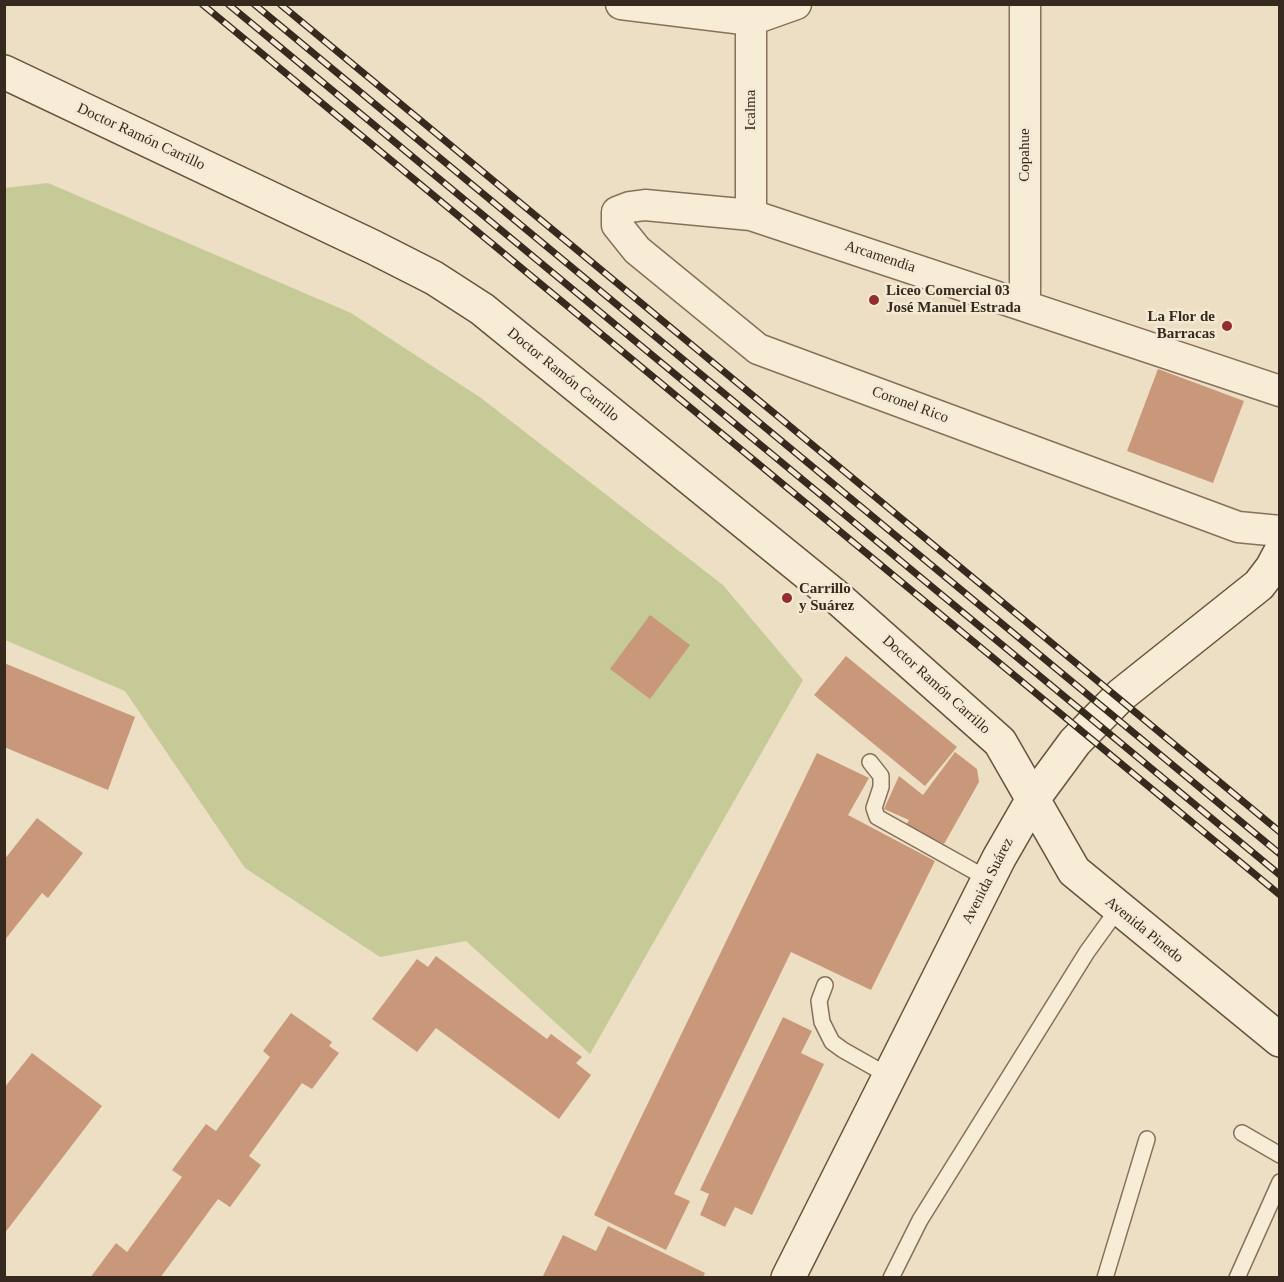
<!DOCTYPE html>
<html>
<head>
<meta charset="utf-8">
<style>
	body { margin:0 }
	#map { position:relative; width:1284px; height:1282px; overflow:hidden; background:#ecdfc3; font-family:"Times New Roman",serif }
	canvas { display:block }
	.frame { position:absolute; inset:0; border:6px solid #36291e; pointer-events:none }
</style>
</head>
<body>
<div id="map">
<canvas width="1284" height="1282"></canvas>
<div class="frame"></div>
</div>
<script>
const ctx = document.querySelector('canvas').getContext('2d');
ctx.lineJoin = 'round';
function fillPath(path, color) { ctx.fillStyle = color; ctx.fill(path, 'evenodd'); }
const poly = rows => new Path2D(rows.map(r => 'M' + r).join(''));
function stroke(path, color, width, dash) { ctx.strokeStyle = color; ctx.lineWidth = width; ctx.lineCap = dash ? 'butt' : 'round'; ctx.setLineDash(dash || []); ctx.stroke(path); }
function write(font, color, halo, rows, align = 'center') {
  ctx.font = font + ' "Times New Roman",serif'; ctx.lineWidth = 5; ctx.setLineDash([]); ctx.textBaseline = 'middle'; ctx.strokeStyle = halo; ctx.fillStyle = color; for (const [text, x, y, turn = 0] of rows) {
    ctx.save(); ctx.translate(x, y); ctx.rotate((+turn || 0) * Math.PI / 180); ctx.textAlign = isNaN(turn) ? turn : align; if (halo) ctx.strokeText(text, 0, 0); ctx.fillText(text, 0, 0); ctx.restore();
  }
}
fillPath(poly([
	[48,183,351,313,481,398,723,585,803,680,590,1054,466,941,380,957,245,868,125,691,5,640,4,188]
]), '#c6ca97');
fillPath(poly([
	[1158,369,1244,401,1213,483,1127,451],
	[650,615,690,645,650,699,610,669],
	[846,656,957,747,925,786,814,695],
	[4,663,135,717,108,790,4,747],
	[955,752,977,769,979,782,944,844,906,825,909,820,884,809,899,776,923,795],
	[817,753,869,778,848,815,935,861,871,990,791,952,674,1194,690,1201,666,1250,594,1215],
	[37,818,83,853,48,898,42,893,4,941,4,860],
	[436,956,547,1039,551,1034,582,1057,576,1063,591,1075,559,1119,436,1028,417,1052,372,1019,417,959,428,967],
	[291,1013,332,1042,329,1046,339,1053,312,1089,302,1083,249,1156,261,1165,230,1207,218,1199,160,1278,90,1278,116,1243,127,1252,182,1177,172,1170,206,1124,216,1131,270,1057,263,1051],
	[783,1017,812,1031,801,1053,824,1064,752,1215,735,1207,725,1227,700,1215,709,1194,700,1190],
	[32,1053,102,1106,4,1234,4,1088],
	[608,1226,705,1273,703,1278,542,1278,563,1235,596,1251]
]), '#c9987a');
const lane = poly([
	[870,762,881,776,881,787,874,808,877,817,988,879],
	[825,985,819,1001,822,1022,832,1042,843,1050,889,1076],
	[1242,1133,1280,1155],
	[891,1278,920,1220,1087,952,1118,909],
	[1105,1278,1147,1139],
	[1237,1278,1280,1182]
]);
const street = poly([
	[621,4,751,20,796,4],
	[751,4,751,215],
	[1025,305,1025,4],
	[1280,391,751,215,645,205,630,207,617,212,617,225,637,250,758,349,1238,527,1280,531]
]);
const secondary = poly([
	[4,72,373,247,434,278,482,309,839,599,1000,742,1074,871,1280,1040],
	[788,1278,999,858,1033,799,1075,742,1121,695,1259,585,1272,568,1280,553]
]);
stroke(lane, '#86705b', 18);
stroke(street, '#86705b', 33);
stroke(secondary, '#68513e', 36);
stroke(lane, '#f7ecd6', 15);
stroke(street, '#f7ecd6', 30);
stroke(secondary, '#f7ecd6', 33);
const rail = poly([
	[202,4,1280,895],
	[228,4,1280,875],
	[254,4,1280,854],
	[280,4,1280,832]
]);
stroke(rail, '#36291e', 7);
stroke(rail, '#f4e9d2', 4.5, [14]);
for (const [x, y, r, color] of [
	[874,300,6,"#932d31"],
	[1227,326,6,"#932d31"],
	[787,598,6,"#932d31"]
]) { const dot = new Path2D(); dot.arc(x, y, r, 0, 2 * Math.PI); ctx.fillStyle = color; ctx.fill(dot); stroke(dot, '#f4e9d2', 2); }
write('15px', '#36291e', '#f4e9d2', [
	["Icalma",751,110,-90],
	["Doctor Ramón Carrillo",141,137,25],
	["Copahue",1025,155,-90],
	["Arcamendia",880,257,18],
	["Doctor Ramón Carrillo",563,375,39],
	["Coronel Rico",910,405,20],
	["Doctor Ramón Carrillo",936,685,42],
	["Avenida Suárez",988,881,-63],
	["Avenida Pinedo",1144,930,39]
]);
write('bold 15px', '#36291e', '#f4e9d2', [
	["Liceo Comercial 03",886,291],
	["José Manuel Estrada",886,308],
	["La Flor de",1215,317,"right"],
	["Barracas",1215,334,"right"],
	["Carrillo",799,589],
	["y Suárez",799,606]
], 'left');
</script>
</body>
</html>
